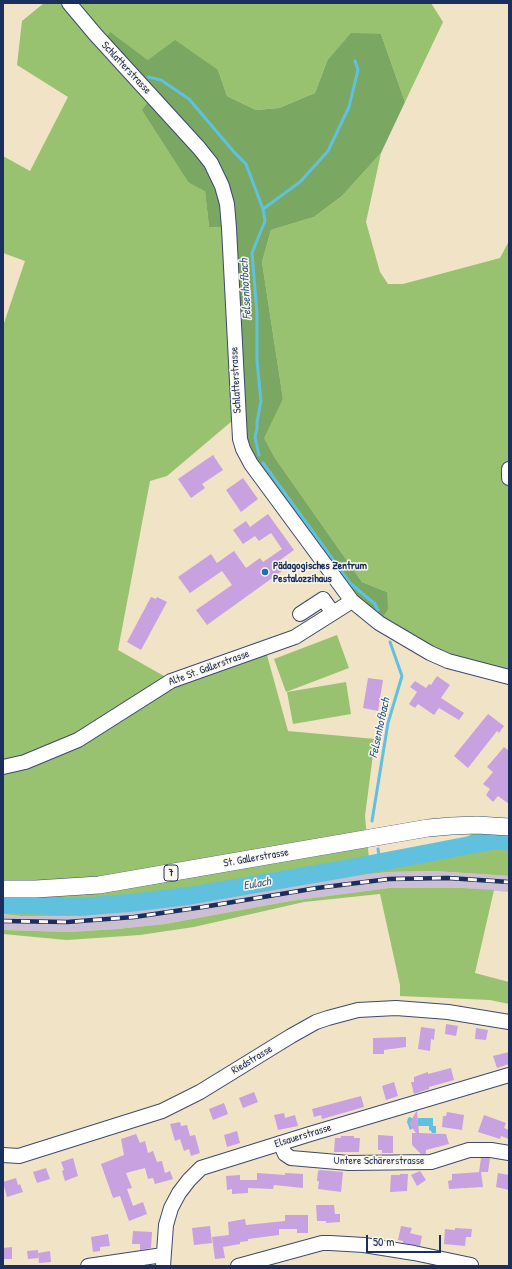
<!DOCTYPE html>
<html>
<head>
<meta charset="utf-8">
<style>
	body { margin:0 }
	#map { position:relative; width:512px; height:1269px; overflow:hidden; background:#f1e3c6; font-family:"Patrick Hand",sans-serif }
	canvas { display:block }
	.frame { position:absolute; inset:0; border:4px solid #1b2f5e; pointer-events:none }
	.scale { position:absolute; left:366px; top:1235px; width:75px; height:18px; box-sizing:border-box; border:2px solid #1b2f5e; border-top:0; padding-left:5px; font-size:12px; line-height:14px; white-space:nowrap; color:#1b2f5e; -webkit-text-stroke:3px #fbf7ec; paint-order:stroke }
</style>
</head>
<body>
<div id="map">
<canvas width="512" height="1269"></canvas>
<div class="frame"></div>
<div class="scale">50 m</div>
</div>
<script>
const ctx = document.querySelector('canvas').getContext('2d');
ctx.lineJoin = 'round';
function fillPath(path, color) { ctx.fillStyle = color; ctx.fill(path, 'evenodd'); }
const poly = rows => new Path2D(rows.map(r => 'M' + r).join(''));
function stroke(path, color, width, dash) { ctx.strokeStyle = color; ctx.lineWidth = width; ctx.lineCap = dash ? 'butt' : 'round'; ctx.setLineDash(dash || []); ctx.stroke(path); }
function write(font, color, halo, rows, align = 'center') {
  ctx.font = font + ' "Patrick Hand",sans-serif'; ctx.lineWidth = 3; ctx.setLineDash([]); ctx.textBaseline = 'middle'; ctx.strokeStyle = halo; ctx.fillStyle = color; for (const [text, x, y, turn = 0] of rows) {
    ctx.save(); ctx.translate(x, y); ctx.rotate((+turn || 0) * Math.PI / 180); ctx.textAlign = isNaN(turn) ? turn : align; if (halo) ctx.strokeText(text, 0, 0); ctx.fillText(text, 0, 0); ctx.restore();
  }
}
fillPath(poly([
	[435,871,509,876,509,892,464,888,389,888,290,901,165,924,117,929,68,932,3,930,3,914,21,916,68,916,116,913,155,909,343,877,388,872]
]), '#ccbed3');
fillPath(poly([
	[44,3,431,3,443,22,405,102,381,34,327,61,315,93,279,108,256,110,227,96,218,70,148,60,110,33,103,43,153,97,189,183,205,190,209,227,229,228,238,416,167,476,150,481,118,650,171,680,265,648,288,731,375,739,365,816,369,859,462,840,473,833,509,836,509,876,435,871,388,872,343,877,155,909,68,916,21,916,3,914,3,326,25,261,3,253,3,156,30,171,68,97,17,65,22,21],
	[381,153,366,222,380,272,388,284,403,284,500,258,509,241,509,677,481,670,379,623,387,592,362,582,275,458,263,437,283,399,262,262,271,230,314,217,342,196],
	[337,635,349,668,286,692,274,659],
	[346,682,351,714,293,724,287,692],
	[389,888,464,888,494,890,475,973,509,982,509,1004,490,1000,400,996,400,985,380,894,304,902,194,927,140,935,67,940,3,934,3,930,69,932,117,929,165,924,290,901]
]), '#98c26f');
fillPath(poly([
	[110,32,148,60,175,40,218,70,227,96,256,110,279,108,315,93,327,61,351,33,381,34,405,102,381,153,342,196,314,217,271,230,262,262,283,399,264,438,275,458,362,582,387,592,388,609,379,623,352,601,243,449,229,228,209,227,205,191,189,183,142,110,152,97,103,43]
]), '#7aa862');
fillPath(poly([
	[410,1117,418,1122,418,1118,433,1118,433,1126,436,1126,436,1133,432,1133,431,1131,429,1130,429,1126,418,1126,418,1125,410,1130,407,1122,408,1118]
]), '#60c1df');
stroke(poly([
	[148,77,161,80,189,99,234,152,246,164,263,209,265,221,252,253,257,313,257,361,261,401,257,422,257,429,255,437,259,455],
	[263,209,300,182,328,151,349,107,358,70,355,61],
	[263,463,350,583,375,604,378,610],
	[372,821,388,723,402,676,390,642],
	[378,849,380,861]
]), '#60c1df', 3);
stroke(poly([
	[3,904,80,907,130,903,188,896,350,868,470,845,498,840,509,842]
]), '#60c1df', 18);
fillPath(poly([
	[213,455,223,470,202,484,205,488,191,498,178,479],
	[243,478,258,499,241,512,226,490],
	[268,514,294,550,276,563,282,571,207,625,196,610,232,585,222,571,190,593,178,577,211,554,217,563,234,551,246,568,260,558,263,562,282,549,271,533,259,541,255,536,243,544,233,530,246,521,250,527],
	[151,597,156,599,157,597,167,602,141,650,127,642],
	[437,676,450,685,441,698,464,713,459,720,439,708,434,715,418,704,415,708,409,704,417,692,410,687,415,681,426,688,429,684,431,685],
	[368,678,383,680,378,711,363,708],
	[488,714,504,726,499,733,497,731,468,768,454,756],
	[504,747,509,751,509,804,498,796,493,802,486,795,490,789,483,784,493,772,487,767],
	[446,1024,458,1026,456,1036,445,1034],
	[421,1027,435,1029,434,1040,431,1039,430,1051,418,1049],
	[476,1028,488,1030,486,1040,475,1039],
	[406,1037,406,1047,384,1050,384,1054,373,1054,373,1038],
	[509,1052,509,1064,497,1068,493,1056],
	[451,1068,454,1080,429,1087,429,1089,414,1094,411,1082,414,1082,414,1077,428,1072,428,1074],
	[394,1082,398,1096,386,1100,382,1086],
	[254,1092,258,1102,243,1108,239,1098],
	[361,1096,364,1107,322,1119,321,1115,314,1117,312,1109],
	[224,1103,228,1114,213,1120,209,1109],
	[417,1111,419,1133,446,1134,449,1144,426,1150,426,1154,421,1154,412,1145,412,1133,416,1133,409,1124,416,1112],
	[447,1112,464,1115,462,1130,442,1127,443,1116,446,1116],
	[284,1113,285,1118,295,1115,298,1126,278,1130,274,1115],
	[484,1115,506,1123,504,1128,509,1130,509,1139,501,1136,500,1139,478,1132],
	[180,1122,181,1126,187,1125,190,1136,195,1135,200,1153,191,1156,189,1149,184,1151,180,1139,175,1141,170,1124],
	[237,1131,240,1143,227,1147,224,1135],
	[136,1134,140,1143,145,1141,148,1153,153,1151,157,1162,162,1161,165,1173,170,1171,173,1179,155,1184,153,1178,148,1179,145,1168,126,1173,132,1188,127,1189,133,1206,143,1202,147,1214,129,1221,120,1196,113,1198,101,1164,124,1155,121,1139],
	[378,1135,393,1136,393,1153,382,1153,382,1150,378,1150],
	[341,1136,354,1136,354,1138,360,1138,359,1152,334,1152,335,1138,341,1138],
	[73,1158,78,1176,65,1181,62,1171,64,1170,61,1162],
	[481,1158,490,1158,488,1172,479,1172],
	[46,1168,50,1179,37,1183,33,1172],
	[320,1170,343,1172,341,1192,318,1189,319,1181,317,1181,318,1171],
	[420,1171,426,1180,417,1186,411,1175],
	[481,1172,483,1187,449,1189,448,1181,452,1180,452,1174],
	[257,1173,285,1175,285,1173,303,1174,303,1188,274,1185,273,1189,248,1188,248,1193,232,1194,232,1189,227,1190,226,1176,240,1175,240,1180,257,1180],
	[498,1173,509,1175,509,1190,496,1187],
	[400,1174,408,1174,407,1191,390,1192,391,1175,400,1175],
	[16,1178,18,1185,20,1184,23,1192,7,1197,3,1182],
	[316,1205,334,1205,335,1214,340,1214,340,1222,326,1223,326,1221,317,1221],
	[285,1215,308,1215,308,1233,297,1233,297,1229,279,1229,279,1235,248,1239,248,1241,240,1242,240,1244,223,1247,225,1258,215,1259,212,1237,229,1235,228,1222,245,1219,246,1225,285,1221],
	[210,1226,212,1243,194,1245,192,1228],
	[401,1226,412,1228,410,1233,422,1236,420,1246,403,1243,403,1241,398,1240],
	[455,1228,472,1229,471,1237,466,1237,465,1246,444,1244,445,1229,455,1230],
	[133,1231,152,1232,151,1248,140,1250,140,1244,132,1244],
	[108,1234,110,1246,100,1247,100,1251,93,1252,91,1237],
	[12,1247,12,1259,3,1259,3,1248],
	[38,1250,38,1258,28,1259,27,1251],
	[50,1251,51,1262,39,1263,38,1253]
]), '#c8a1e1');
const minor = poly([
	[69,3,95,34,199,148,211,163,222,186,227,204,229,228,240,439,243,449,251,464,352,601,379,623,430,653,448,661,509,677],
	[509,469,509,478],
	[300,614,323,599,333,613],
	[3,767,25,762,78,740,171,681,295,637,352,601],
	[280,1143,285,1154,291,1158,349,1163,431,1162,469,1150,491,1150,509,1153],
	[3,1155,19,1156,162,1111,200,1092,291,1036,316,1022,328,1018,358,1010,396,1008,448,1012,509,1022],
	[88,1266,163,1255],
	[163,1266,166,1225,171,1208,179,1193,189,1180,201,1168,310,1134,509,1075],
	[238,1266,322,1243,330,1243,364,1245,414,1253,471,1265]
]);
const major = poly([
	[3,889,36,889,99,885,428,828,451,826,477,825,509,827]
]);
stroke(minor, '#3b4a6e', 16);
stroke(major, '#3b4a6e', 18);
stroke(minor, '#fff', 14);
stroke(major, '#fff', 17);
const rail = poly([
	[3,921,67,922,134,917,203,907,317,888,389,879,448,878,509,882]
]);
stroke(rail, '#1b2f5e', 4.5);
stroke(rail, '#fbf7ec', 3, [9]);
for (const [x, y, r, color] of [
	[265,572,4,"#1f6fb2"]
]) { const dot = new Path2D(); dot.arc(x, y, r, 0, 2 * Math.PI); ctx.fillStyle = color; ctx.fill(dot); stroke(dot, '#fbf7ec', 1.5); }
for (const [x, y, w] of [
	[171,873,14]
]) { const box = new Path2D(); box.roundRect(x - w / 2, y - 8, w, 16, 3); ctx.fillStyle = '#fbf7ec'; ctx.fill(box); stroke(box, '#1b2f5e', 1); }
write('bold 10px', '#1b2f5e', null, [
	["7",171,873]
]);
write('11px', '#1b2f5e', '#fbf7ec', [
	["Schlatterstrasse",126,68,47],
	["Schlatterstrasse",236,380,-93],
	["Alte St. Gallerstrasse",209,668,-20],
	["St. Gallerstrasse",256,858,-10],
	["Riedstrasse",252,1060,-31],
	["Elsauerstrasse",303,1136,-17],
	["Untere Schärerstrasse",379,1161]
]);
write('bold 11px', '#1b2f5e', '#fbf7ec', [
	["Pädagogisches Zentrum",273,566],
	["Pestalozzihaus",273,579]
], 'left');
write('italic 12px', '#305b85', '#fbf7ec', [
	["Felsenhofbach",246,289,-93],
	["Felsenhofbach",380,728,-78],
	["Eulach",257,884,-10]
]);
</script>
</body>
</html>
